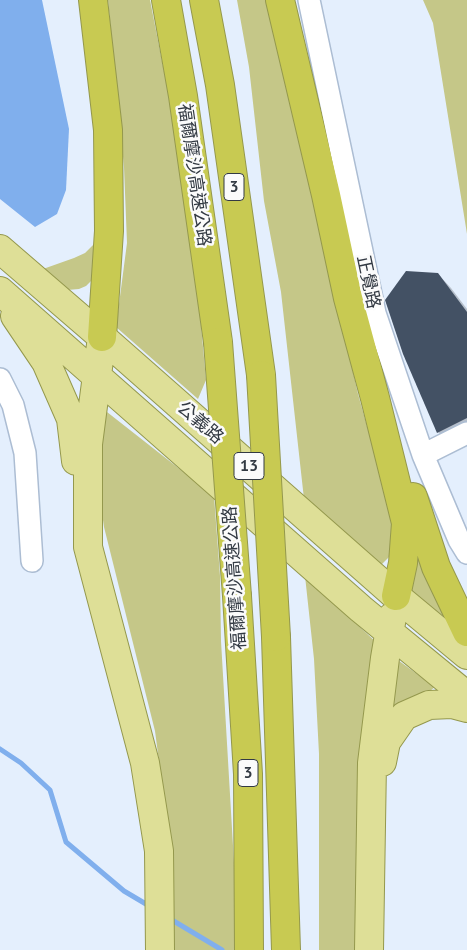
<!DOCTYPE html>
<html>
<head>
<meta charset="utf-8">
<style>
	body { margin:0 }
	canvas { display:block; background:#e4effd }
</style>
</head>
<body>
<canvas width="467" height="950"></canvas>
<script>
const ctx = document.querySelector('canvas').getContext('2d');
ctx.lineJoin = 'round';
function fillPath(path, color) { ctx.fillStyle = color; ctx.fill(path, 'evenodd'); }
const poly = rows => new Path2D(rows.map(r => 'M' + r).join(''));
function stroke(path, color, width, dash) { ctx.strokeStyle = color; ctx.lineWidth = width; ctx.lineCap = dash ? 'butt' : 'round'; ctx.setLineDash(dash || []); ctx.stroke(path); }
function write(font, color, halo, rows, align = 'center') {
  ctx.font = font + ' "PT Sans","Noto Sans TC",sans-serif'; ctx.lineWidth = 5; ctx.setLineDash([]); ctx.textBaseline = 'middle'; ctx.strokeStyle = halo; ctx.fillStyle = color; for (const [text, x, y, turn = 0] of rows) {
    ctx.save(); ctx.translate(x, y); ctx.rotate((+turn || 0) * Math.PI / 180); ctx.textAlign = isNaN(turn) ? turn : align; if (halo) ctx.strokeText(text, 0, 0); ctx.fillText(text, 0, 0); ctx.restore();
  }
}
fillPath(poly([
	[108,0,150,0,169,97,185,203,200,314,206,380,198,399,116,327,127,243,124,167],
	[237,0,269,0,358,394,392,516,392,554,381,565,304,499,281,292,264,201,249,67],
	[423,0,467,0,467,234,433,23],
	[95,243,94,272,91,281,86,286,79,289,67,290,43,269,74,258,85,253],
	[107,412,214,496,220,576,221,641,236,897,235,950,173,950,167,822,155,731,104,527,97,478,100,425],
	[415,532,451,622,411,592],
	[305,576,377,643,361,950,319,950,319,754,314,659],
	[395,658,435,687,387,724]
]), '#c5c788');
fillPath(poly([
	[0,0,42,0,69,129,66,190,57,214,35,227,0,199]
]), '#80afed');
fillPath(poly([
	[438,274,451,288,467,309,467,438,451,445,438,432]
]), '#0003');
stroke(poly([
	[0,749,21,763,50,790,66,842,124,891,151,907],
	[167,917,222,950]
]), '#80afed', 5);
fillPath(poly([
	[406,271,438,273,467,312,467,418,437,433,403,354,385,300]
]), '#435164');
const minor = poly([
	[309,0,375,313,423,455,459,540,467,553],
	[0,379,13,405,25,453,32,561],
	[423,455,467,433]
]);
const major = poly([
	[0,249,102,337,396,596,467,655],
	[0,291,361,609,467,696],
	[15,316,46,362,71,419,76,461],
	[102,337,88,444,88,547,145,763,159,851,160,950],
	[382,762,386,742,404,716,429,705,452,704,467,708],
	[369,950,372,763,385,658,392,617]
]);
const highway = poly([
	[93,0,108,130,109,231,102,337],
	[166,0,183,96,218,342],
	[204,0,220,85,261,375],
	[280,0,326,195,348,298,375,398,406,523,403,563,396,596],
	[413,497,436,567,467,632],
	[237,596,248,774,249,950],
	[276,637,286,950]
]);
stroke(minor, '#acbdd3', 24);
stroke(major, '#94984d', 30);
stroke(highway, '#94984d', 30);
stroke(minor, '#fff', 21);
stroke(major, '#dedf97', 28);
stroke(highway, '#c8ca52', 28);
const highwayBridge = poly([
	[218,342,237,596],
	[261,375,276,637]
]);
stroke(highwayBridge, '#94984d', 30, []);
stroke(highwayBridge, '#c8ca52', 28);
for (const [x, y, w] of [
	[234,187,20],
	[249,466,30],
	[248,773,20]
]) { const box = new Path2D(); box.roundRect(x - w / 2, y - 13.5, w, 27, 4); ctx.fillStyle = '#fbfbfb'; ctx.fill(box); stroke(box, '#333a43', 1); }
write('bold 16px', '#333a43', null, [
	["3",234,187],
	["13",249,466],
	["3",248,773]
]);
write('18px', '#333a43', '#fbfbfb', [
	["福爾摩沙高速公路",194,175,82],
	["正覺路",368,282,78],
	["公義路",200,423,41],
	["福爾摩沙高速公路",235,578,-94]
]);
</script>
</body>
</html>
